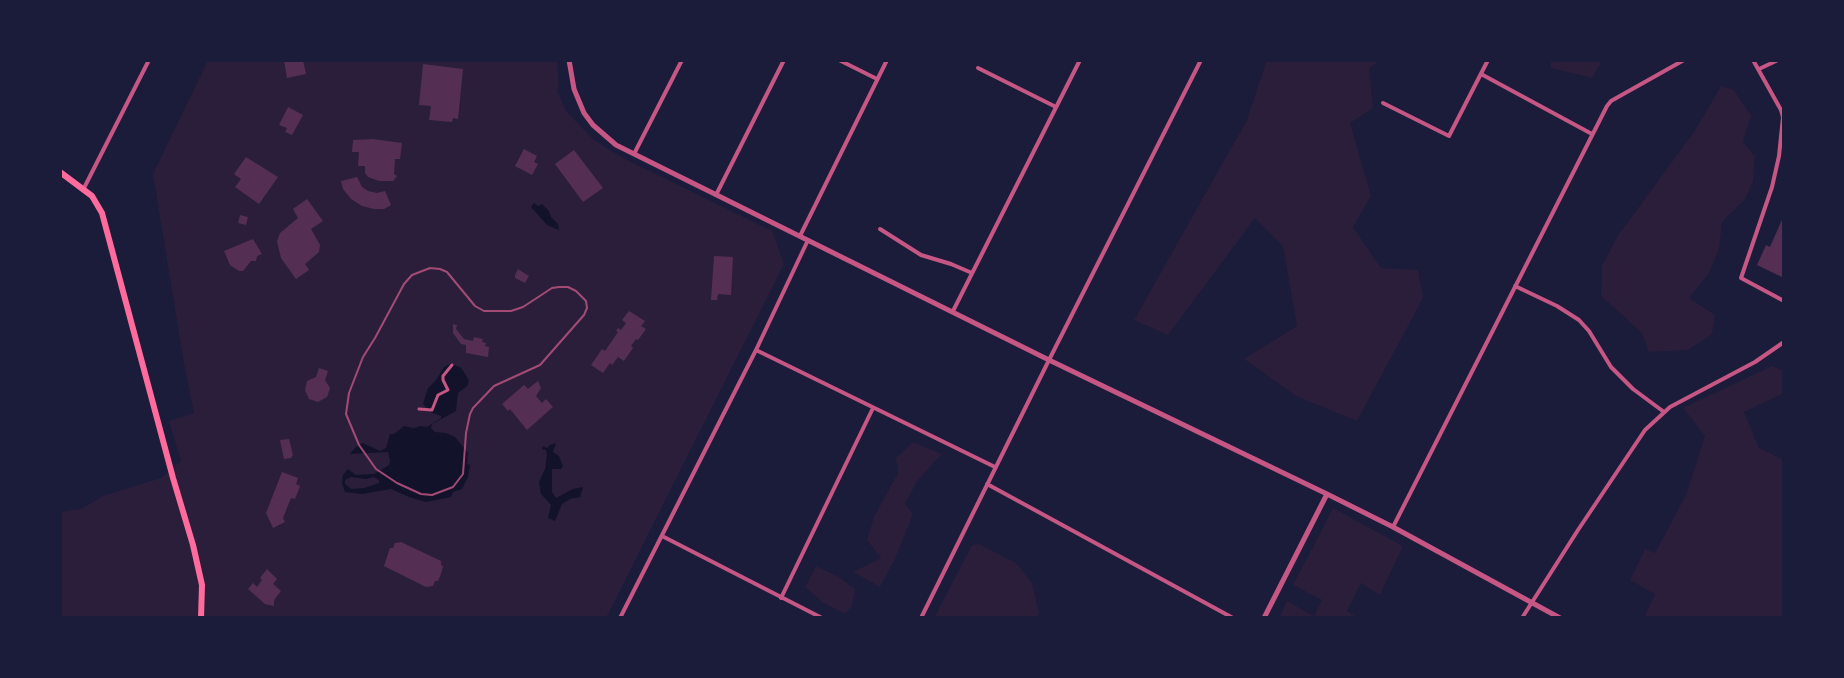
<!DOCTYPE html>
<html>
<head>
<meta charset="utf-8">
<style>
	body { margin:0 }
	#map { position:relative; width:1844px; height:678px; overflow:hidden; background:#1b1b3a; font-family:Signika,sans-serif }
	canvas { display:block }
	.frame { position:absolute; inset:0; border:62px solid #1b1b3a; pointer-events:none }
</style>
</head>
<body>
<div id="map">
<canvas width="1844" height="678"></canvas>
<div class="frame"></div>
</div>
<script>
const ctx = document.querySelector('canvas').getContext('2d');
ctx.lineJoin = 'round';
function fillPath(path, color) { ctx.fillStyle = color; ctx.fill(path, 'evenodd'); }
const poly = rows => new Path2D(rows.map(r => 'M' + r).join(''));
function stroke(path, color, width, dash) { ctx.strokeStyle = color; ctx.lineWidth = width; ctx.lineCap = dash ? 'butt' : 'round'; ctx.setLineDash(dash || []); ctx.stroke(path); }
fillPath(poly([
	[208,60,557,60,559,85,557,91,566,111,594,140,623,158,772,231,784,264,606,618,60,618,60,512,81,509,103,496,161,478,181,461,169,421,194,413,184,364,153,174],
	[1267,60,1381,60,1369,68,1373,108,1350,123,1371,196,1353,227,1381,268,1418,270,1423,298,1357,421,1296,396,1244,359,1297,326,1283,246,1255,218,1168,335,1134,320,1247,120],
	[1551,60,1605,60,1602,61,1592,78,1551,68],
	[1721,86,1734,90,1751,116,1743,142,1755,156,1753,181,1745,199,1722,222,1719,249,1709,273,1689,298,1715,315,1712,334,1688,350,1649,352,1642,333,1601,296,1602,266,1617,237,1696,129],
	[1772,366,1784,371,1784,393,1744,412,1759,448,1784,460,1784,618,1644,618,1655,594,1630,580,1645,549,1655,553,1686,495,1705,436,1683,408],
	[913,442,942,454,918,480,905,503,913,514,895,559,880,587,853,572,881,558,867,540,874,517,898,473,896,458],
	[1333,508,1403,546,1380,595,1361,583,1347,611,1359,618,1279,618,1287,601,1314,616,1322,600,1293,585],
	[979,544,1016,563,1032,583,1039,612,1037,618,934,618,972,545],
	[816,566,839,577,855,589,852,606,845,614,822,602,805,587]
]), '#2a1e3b');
fillPath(poly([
	[534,203,538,206,542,204,549,211,551,217,558,224,559,230,547,225,531,207],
	[450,364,460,367,464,372,469,381,467,386,458,393,456,411,432,424,431,428,435,432,446,433,455,437,468,453,467,464,470,465,468,477,462,489,453,492,451,497,426,502,409,497,391,489,362,494,345,492,342,483,343,475,348,469,356,475,374,474,389,465,390,461,388,452,350,454,356,447,363,443,380,451,386,448,390,434,394,434,404,426,414,428,420,426,427,427,441,418,441,416,432,413,423,404,428,388,436,380,444,367],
	[351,477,366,479,374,477,379,480,379,483,364,488,351,489,345,484,345,480],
	[556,443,553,452,559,456,563,466,561,469,552,469,552,492,556,498,573,489,583,487,580,497,570,499,562,504,555,521,548,518,551,505,541,494,539,482,545,469,547,455,546,450,542,449,543,446,547,448,550,445]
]), '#12122b');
fillPath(poly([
	[284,60,303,60,306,74,287,78],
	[423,64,463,69,458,119,453,118,452,122,429,120,431,106,419,105],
	[288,107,303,115,292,135,285,132,287,128,279,125],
	[373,139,402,143,400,159,395,159,394,174,397,176,393,181,379,181,368,177,365,173,365,166,358,166,359,152,352,152,353,140],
	[524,149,537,156,534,162,538,164,532,175,515,166],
	[574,150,603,188,583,202,555,164],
	[246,157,278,177,259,204,235,187,241,179,234,174],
	[357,177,362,187,368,191,377,193,385,191,391,205,384,209,374,209,362,206,351,199,343,189,341,181],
	[307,199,323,221,311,229,320,245,319,252,305,264,309,270,296,279,281,258,277,241,280,233,298,218,293,209],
	[240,215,248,217,246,225,238,223],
	[1784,215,1784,278,1757,265,1766,245,1770,247],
	[253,239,262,254,257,256,256,261,251,261,243,271,239,271,230,265,224,251],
	[714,256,733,257,731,295,718,294,717,300,711,300],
	[518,269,529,276,525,283,515,278,515,275],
	[629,311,645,321,641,326,646,329,638,340,636,339,631,346,633,348,624,361,618,357,612,365,610,363,603,373,591,365,602,349,605,351,618,332,616,331,618,328,621,330,626,323,622,320],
	[453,324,457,325,456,329,464,339,473,341,474,337,483,339,482,342,486,343,485,346,489,347,488,357,466,353,466,345,461,344,453,333],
	[319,368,328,371,325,380,330,388,327,397,318,402,309,399,305,390,307,381,316,377],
	[538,381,541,388,536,396,542,403,546,399,553,407,527,430,510,409,508,411,502,404,524,385,528,389],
	[289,439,293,455,291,458,284,459,280,440],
	[282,472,298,478,296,484,300,486,295,499,291,498,283,518,285,522,273,528,266,513],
	[401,542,441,561,441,565,443,566,441,574,438,581,435,581,433,586,426,587,384,566,390,548,393,548,395,543],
	[267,569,277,579,273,584,281,591,274,600,274,606,265,604,248,589,253,583,257,587,262,580,260,578]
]), '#542f53');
stroke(poly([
	[419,409,432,410,438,395,448,390,443,380,443,376,452,365]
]), '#c65784', 3);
stroke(poly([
	[839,60,877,79],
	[1753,60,1781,110,1783,117,1779,156,1772,187,1741,278,1784,301],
	[978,68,1056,107],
	[1759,69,1778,60],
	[1481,74,1592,134],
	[1383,103,1449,136,1488,60],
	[634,154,682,60],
	[84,188,149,60],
	[716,195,784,60],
	[880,229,921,255,951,264,972,273],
	[800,236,887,60],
	[1515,286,1557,306,1579,320,1589,331,1611,367,1633,389,1664,412],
	[953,311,1080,60],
	[756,350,995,467],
	[987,484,1233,618],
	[1393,527,1607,106,1611,101,1684,60],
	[662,536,822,618],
	[781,598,873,408],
	[620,618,756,350,808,240],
	[921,618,1049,360,1201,60],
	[1522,618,1578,530,1645,430,1670,407,1755,362,1784,342]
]), '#c65784', 4);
stroke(poly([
	[569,60,574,89,584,113,593,125,616,145,1049,360,1327,494,1393,527,1560,618],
	[1264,618,1327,494]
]), '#c65784', 5);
stroke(poly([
	[60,172,92,196,102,213,173,478,193,545,202,585,201,618]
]), '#ff6b9d', 6);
stroke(poly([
	[430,268,440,269,447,272,475,306,484,311,511,311,523,307,552,288,559,287,568,287,576,291,586,301,587,308,584,315,540,365,494,386,473,408,470,414,466,433,463,474,453,487,432,495,421,494,397,483,376,469,359,445,346,414,349,393,363,357,375,338,404,284,412,275,430,268]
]), '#a44b75', 2);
</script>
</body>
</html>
